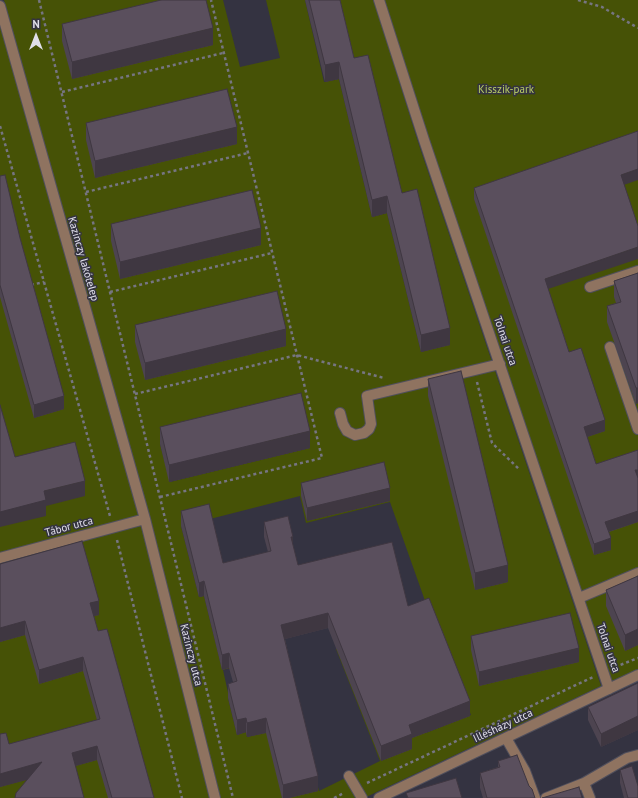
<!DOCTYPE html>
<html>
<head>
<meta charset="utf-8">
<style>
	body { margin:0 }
	#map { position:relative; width:638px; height:798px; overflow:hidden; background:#343341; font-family:"PT Sans",sans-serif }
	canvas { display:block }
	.north { position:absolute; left:16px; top:16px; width:40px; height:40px; -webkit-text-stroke:3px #343341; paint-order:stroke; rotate:0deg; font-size:11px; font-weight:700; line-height:16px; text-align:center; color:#e0dfe9 }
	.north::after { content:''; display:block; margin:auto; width:14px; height:18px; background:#e0dfe9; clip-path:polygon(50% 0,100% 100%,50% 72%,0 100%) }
</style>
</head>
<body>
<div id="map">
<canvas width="638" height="798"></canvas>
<div class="north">N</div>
</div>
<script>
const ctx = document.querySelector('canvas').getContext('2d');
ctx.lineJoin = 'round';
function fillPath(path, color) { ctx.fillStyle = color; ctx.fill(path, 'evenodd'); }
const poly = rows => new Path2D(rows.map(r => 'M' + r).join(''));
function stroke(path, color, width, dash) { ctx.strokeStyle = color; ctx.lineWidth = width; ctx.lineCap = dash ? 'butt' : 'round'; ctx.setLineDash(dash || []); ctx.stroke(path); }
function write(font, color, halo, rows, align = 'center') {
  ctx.font = font + ' "PT Sans",sans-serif'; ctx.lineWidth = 3; ctx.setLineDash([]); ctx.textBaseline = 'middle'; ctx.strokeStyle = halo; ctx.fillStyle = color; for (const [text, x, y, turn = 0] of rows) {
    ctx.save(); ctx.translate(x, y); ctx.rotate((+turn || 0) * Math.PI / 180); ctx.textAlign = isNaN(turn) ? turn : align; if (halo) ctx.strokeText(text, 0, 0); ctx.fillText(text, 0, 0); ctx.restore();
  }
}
fillPath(poly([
	[4,0,223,0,240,67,280,58,266,0,305,0,324,82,339,79,372,217,387,213,421,352,450,344,354,75,336,0,374,0,418,142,601,686,364,798,219,798],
	[160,444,310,448,170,482],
	[300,496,306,523,390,502,429,612,336,649,380,761,319,791,281,638,229,697,223,670,245,664,210,519],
	[181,526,223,577,222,669,204,596,199,597],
	[461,690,471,715,426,733],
	[228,698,263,733,247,737,246,732,237,735],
	[382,0,638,0,638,671,611,684],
	[0,20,140,517,0,556],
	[143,522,214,798,0,798,0,561]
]), '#465206');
const minor = poly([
	[379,0,424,140,609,689],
	[0,6,145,519,215,798],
	[590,287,638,271],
	[610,347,638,429],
	[340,413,343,424,347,431,355,435,364,433,369,429,371,424,367,396,500,364],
	[0,558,145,519],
	[579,598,638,573],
	[506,738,525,771,535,798],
	[349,776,362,798],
	[584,783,627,758,638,755],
	[379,798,638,675],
	[546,798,584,783,590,798]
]);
stroke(minor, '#504f5c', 12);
stroke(poly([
	[39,0,233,798],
	[578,0,602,7,638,28],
	[62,92,223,53],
	[0,126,110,516],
	[86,192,248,153],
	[31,285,44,282],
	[110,292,272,253],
	[477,382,492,443,520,470],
	[135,394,297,355,384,378],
	[160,497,322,458,211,0],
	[117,540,182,798],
	[615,667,638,658],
	[367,783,593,677],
	[334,798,344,793]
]), '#767582', 2.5, [3, 3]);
stroke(minor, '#8f7360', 10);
fillPath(poly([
	[305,0,340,0,354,58,402,193,450,345,421,352,387,213,372,217,339,79,325,82],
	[62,24,213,45,72,79,62,41],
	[86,123,237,144,95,178,86,140],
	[0,176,20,238,64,409,34,418,0,297],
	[474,188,548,289,569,352,605,431,587,437,596,464,638,450,638,522,609,532,611,550,594,555,474,199],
	[111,224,261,245,120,279,111,241],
	[638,273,638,403,636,404,607,322,607,306,616,303,614,297,614,281],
	[135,325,286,346,145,380,135,342],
	[428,379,508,582,475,590,428,396],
	[160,427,310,448,169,482,160,444],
	[301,483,390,501,307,521,301,496],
	[181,511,223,563,268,552,264,537,264,522,293,547,298,565,408,606,470,716,412,738,412,749,381,761,328,628,285,639,318,791,289,798,282,798,266,733,247,737,246,732,237,735,228,698,228,684,233,682,229,668,222,670,204,596,199,597,181,526],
	[0,564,99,615,94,616,98,631,154,798,108,798,97,760,0,787,0,734,9,744,97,720,83,671,39,684,25,635,0,642],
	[638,576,638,645,625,651,606,606,606,590],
	[471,636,579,662,479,686,471,650],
	[638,683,638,730,601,747,588,720,588,707],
	[498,761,529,786,535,798,483,798,480,788,480,773,498,767],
	[620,770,638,798,624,798,620,783]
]), '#4d4450');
fillPath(poly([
	[213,28,213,45,72,79,72,62],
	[339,62,339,79,325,82,325,65],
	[237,127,237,144,95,178,95,161],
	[638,169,638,180,621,186,621,175],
	[387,196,387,213,372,217,372,200],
	[261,228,261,245,120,279,120,262],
	[638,247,638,259,545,290,545,279],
	[450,328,450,345,421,352,421,335],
	[286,329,286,346,145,380,145,363],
	[636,388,638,388,638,403,636,404],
	[64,396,64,409,34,418,34,405],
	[605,420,605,431,584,438,584,427],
	[310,431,310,448,169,482,169,465],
	[635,470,638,470,638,481],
	[85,481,85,496,46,506,46,516,0,527,0,512,44,491],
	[390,488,390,501,307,521,307,508],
	[638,511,638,522,605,533,605,522],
	[291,537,293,537,293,551],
	[611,538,611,550,594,555,594,544],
	[508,565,508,582,475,590,475,573],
	[204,581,204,596,199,597,199,583],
	[99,601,99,615,90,617,90,603],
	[328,613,328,628,281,640,281,625],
	[25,621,25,635,0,642,0,628],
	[638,629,638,645,625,651,625,635],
	[579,648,579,662,479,686,479,672],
	[229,653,229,668,222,670,222,655],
	[83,657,83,671,39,684,39,670],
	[470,701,470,716,412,738,412,749,381,761,381,746,409,725],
	[638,716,638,730,601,747,601,734],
	[246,718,246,732,237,735,237,720],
	[266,718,266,733,247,737,247,723],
	[97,746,97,760,72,767,72,753],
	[42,762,42,776,0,787,0,774],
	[318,776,318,791,289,798,283,798,283,785]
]), '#3f3741');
const building = poly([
	[161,0,206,0,213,28,72,62,62,24,161,0],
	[309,0,340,0,354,58,368,55,402,193,417,189,450,328,421,335,387,196,372,200,339,62,325,65,309,0],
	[227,89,237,127,95,161,86,123,227,89],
	[638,131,638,169,621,175,638,226,638,247,545,279,569,352,581,348,605,420,584,427,596,464,638,450,638,470,635,470,638,478,638,511,605,522,611,538,594,544,474,188,638,131],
	[5,175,20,238,64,396,34,405,0,285,0,176,5,175],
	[252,190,261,228,120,262,111,224,252,190],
	[638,273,638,388,636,388,607,306,621,302,614,281,638,273],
	[277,291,286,329,145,363,135,325,277,291],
	[461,371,508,565,475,573,428,379,461,371],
	[301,393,310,431,169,465,160,427,301,393],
	[0,405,15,457,75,442,85,481,44,491,46,500,0,512,0,405],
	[384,462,390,488,307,508,301,483,384,462],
	[209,504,223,563,271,551,264,522,288,516,293,537,291,537,298,565,392,542,408,606,429,598,470,701,409,725,412,734,381,746,328,613,281,625,318,776,283,785,266,718,247,723,246,718,237,720,228,684,237,681,229,653,222,655,204,581,199,583,181,511,209,504],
	[82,541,99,601,90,603,98,631,107,629,154,798,112,798,97,746,72,753,84,798,15,798,16,793,42,762,0,774,0,734,6,733,9,744,100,719,83,657,39,670,25,621,0,628,0,564,82,541],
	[638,576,638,629,625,635,606,590,638,576],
	[570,613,579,648,479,672,471,636,570,613],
	[638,683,638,716,601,734,588,707,638,683],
	[517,755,529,786,532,789,535,798,487,798,480,773,500,767,498,761,517,755],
	[632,766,638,786,638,798,628,798,620,770,632,766],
	[456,778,462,798,408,798,406,793,456,778],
	[579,787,582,798,542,798,579,787]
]);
fillPath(building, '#5a4f5d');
stroke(building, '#3f3741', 1);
write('11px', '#b8cc65', '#343341', [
	["Kisszik-park",506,90]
]);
write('11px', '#e0dfe9', '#343341', [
	["Kazinczy lakótelep",83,259,74],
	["Tolnai utca",505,341,71],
	["Tábor utca",69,527,-15],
	["Tolnai utca",608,648,71],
	["Kazinczy utca",191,655,76],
	["Illésházy utca",503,726,-25]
]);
</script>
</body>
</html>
